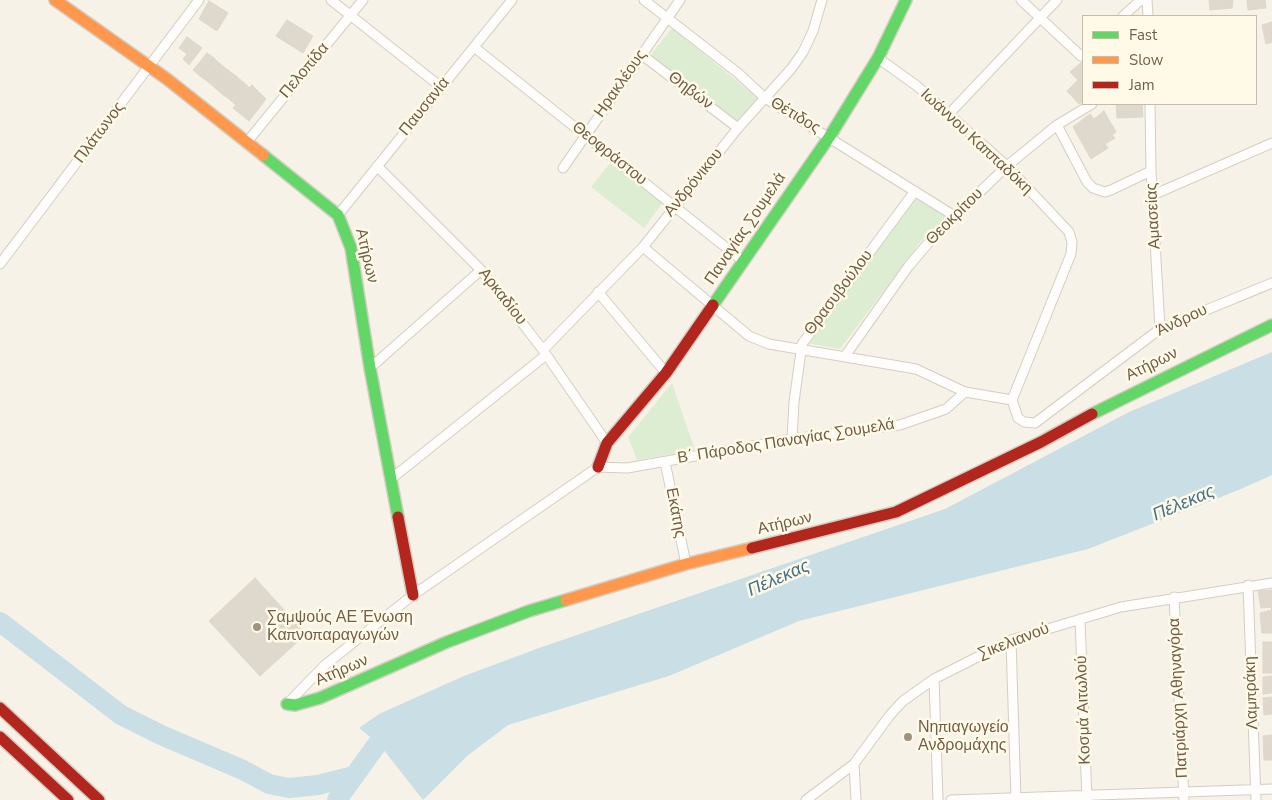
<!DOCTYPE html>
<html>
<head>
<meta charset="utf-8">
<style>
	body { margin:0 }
	#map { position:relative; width:1272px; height:800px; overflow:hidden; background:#f6f2e7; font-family:"Nunito Sans",sans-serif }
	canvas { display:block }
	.legend { position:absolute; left:1082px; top:15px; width:175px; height:90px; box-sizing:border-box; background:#fffae7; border:1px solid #c7bca8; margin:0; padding:6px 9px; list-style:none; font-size:15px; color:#725f49 }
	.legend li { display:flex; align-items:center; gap:10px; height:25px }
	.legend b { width:25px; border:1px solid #c7bca8 }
</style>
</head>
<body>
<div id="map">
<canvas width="1272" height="800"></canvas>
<ul class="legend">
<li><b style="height:6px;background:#63d668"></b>Fast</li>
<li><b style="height:6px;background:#ff974d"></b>Slow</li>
<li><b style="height:6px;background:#b3261e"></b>Jam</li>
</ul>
</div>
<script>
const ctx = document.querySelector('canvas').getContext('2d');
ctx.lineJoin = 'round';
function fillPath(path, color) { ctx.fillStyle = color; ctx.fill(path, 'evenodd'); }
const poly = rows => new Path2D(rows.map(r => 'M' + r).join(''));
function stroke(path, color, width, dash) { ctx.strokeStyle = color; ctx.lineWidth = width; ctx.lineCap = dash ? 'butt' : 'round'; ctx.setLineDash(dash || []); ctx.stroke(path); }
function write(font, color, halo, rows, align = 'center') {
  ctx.font = font + ' "Nunito Sans",sans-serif'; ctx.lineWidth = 5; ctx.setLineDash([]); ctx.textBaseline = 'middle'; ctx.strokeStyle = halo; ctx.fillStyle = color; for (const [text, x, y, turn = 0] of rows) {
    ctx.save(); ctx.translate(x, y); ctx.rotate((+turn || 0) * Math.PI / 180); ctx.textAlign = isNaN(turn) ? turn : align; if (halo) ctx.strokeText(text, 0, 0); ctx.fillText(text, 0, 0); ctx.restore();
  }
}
fillPath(poly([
	[672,28,758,98,758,102,742,121,737,121,652,56,652,53],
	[612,161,664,201,644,228,591,187],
	[915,198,947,216,922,240,840,349,806,343],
	[672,383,695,450,637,460,628,437]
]), '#ddedd2');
fillPath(poly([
	[1272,352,1272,475,1241,489,1088,549,799,621,669,676,508,725,467,756,423,800,379,744,359,728,379,714,464,676,539,648,945,509,1129,412]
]), '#c9dee5');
stroke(poly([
	[0,622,121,715,161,735,243,770,269,784,289,788,318,785,354,776],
	[337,800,388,729,394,725]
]), '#c9dee5', 20);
const building = poly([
	[1209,0,1233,0,1232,8,1210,10,1209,0],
	[1247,0,1265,0,1266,8,1248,10,1247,0],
	[209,1,228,13,217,31,199,19,209,1],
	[287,20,313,36,303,53,276,36,287,20],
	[1272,22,1272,42,1266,44,1262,25,1272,22],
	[187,37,202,48,189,65,183,59,187,54,179,48,187,37],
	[207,53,214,58,200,76,193,70,207,53],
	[214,58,220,64,207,81,200,76,214,58],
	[1083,61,1083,101,1079,104,1067,91,1078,80,1070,72,1083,61],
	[220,64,228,70,214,87,207,81,220,64],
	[228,70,236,76,222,94,214,87,228,70],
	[236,76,243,82,229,99,222,94,236,76],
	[243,82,250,88,236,105,229,99,243,82],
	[252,85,266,99,249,121,233,108,252,85],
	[1116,104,1142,104,1143,117,1117,118,1116,104],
	[1104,111,1116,132,1112,135,1115,138,1105,144,1108,148,1091,159,1073,127,1090,114,1094,119,1104,111],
	[255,578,306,634,260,676,209,621,255,578],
	[1272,590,1272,610,1271,607,1261,608,1258,591,1272,590],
	[1272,610,1272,633,1262,633,1260,613,1272,610],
	[1263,642,1272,642,1272,673,1263,673,1263,642],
	[1272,676,1272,693,1263,694,1263,677,1272,676],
	[1272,697,1272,714,1264,715,1263,698,1272,697],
	[1272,735,1272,760,1264,760,1263,736,1272,735]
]);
fillPath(building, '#dfd8cd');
stroke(building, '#ded6ca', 1);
const street = poly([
	[331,0,441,87],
	[644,0,738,73,765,98,956,217],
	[1021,0,1081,56,1083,54],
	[1147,0,1148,16],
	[1123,16,1141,0],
	[474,47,743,261],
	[642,55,738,128],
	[878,58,917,86,1007,166,1069,232,1072,242,1071,254,1012,400],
	[1150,104,1151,171,1160,329],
	[949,114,1057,0],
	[1057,125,1087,182,1093,188,1105,192,1111,190,1151,171],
	[247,142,363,0],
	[377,166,481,270,543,350,607,443],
	[563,168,680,0],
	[1153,195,1272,143],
	[338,215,512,0],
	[643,247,749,336,769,344,916,369,965,392,1012,400],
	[0,264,199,0],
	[598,292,666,373],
	[543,350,643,247,738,128,791,69,803,52,813,31,822,0],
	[845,356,908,267,935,235,1007,166,1057,125,1092,104],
	[370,368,481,270],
	[1012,400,1018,418,1024,422,1035,423,1160,329,1272,283],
	[792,439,794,402,802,344,915,191],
	[665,462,686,564],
	[391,479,546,355],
	[1248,585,1256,800],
	[1174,597,1184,800],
	[1080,619,1087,800],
	[1011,640,1016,800],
	[934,679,938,800],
	[287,704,325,665,413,595,598,467,627,468,792,439,900,425,946,409,965,392],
	[854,764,856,800],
	[806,800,854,764,890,715,903,701,934,679,1011,640,1121,607,1272,583],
	[951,800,1272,789]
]);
const fast = poly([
	[263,155,338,215,351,248,370,368,398,517],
	[713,305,830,136,878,58,906,0],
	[1092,414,1272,325],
	[287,704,295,705,320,698,447,642,529,611,566,600]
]);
const slow = poly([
	[55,0,167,79,263,155],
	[566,600,686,564,752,548]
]);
const jam = poly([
	[598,467,607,443,666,373,713,305],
	[398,517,413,595],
	[752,548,896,512,1041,442,1092,414],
	[0,708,99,800],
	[0,737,68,800]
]);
stroke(street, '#d4cec2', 11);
stroke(fast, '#d3cdc0', 14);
stroke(slow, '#d3cdc0', 14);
stroke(jam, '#d3cdc0', 14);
stroke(street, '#fefdfb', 9);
stroke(fast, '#63d668', 11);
stroke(slow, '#ff974d', 11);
stroke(jam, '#b3261e', 11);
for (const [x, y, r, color] of [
	[257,627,5,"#a09280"],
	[908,737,5,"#a09280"]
]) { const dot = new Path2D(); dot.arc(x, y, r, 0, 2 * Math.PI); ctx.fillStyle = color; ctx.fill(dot); stroke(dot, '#fffae7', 2); }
write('16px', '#725f49', '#fffae7', [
	["Πελοπίδα",305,71,-50],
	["Ηρακλέους",621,84,-55],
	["Θηβών",690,91,37],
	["Παυσανία",425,107,-51],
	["Θέτιδος",795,116,31],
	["Πλάτωνος",100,133,-53],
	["Ιωάννου Καππαδόκη",976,142,43],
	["Θεοφράστου",609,154,39],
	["Ανδρόνικου",694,183,-51],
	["Αμασείας",1154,216,-93],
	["Θεοκρίτου",955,217,-45],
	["Παναγίας Σουμελά",746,229,-56],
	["Ατήρων",366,256,77],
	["Θρασυβούλου",839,293,-53],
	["Αρκαδίου",502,297,52],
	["Άνδρου",1182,321,-25],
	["Ατήρων",1152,365,-26],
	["Β΄ Πάροδος Παναγίας Σουμελά",786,442,-9],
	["Εκάτης",675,513,79],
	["Ατήρων",785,524,-13],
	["Σικελιανού",1014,642,-21],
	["Ατήρων",342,671,-23],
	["Λαμπράκη",1252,693,-92],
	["Πατριάρχη Αθηναγόρα",1179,698,-93],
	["Κοσμά Αιτωλού",1084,710,-92]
]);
write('16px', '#725f49', '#fffae7', [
	["Σαμψούς ΑΕ Ένωση",267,618],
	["Καπνοπαραγωγών",267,636],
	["Νηπιαγωγείο",918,728],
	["Ανδρομάχης",918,746]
], 'left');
write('italic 18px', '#46748c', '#fffae7', [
	["Πέλεκας",1184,504,-23],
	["Πέλεκας",779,579,-24]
]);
</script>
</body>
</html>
